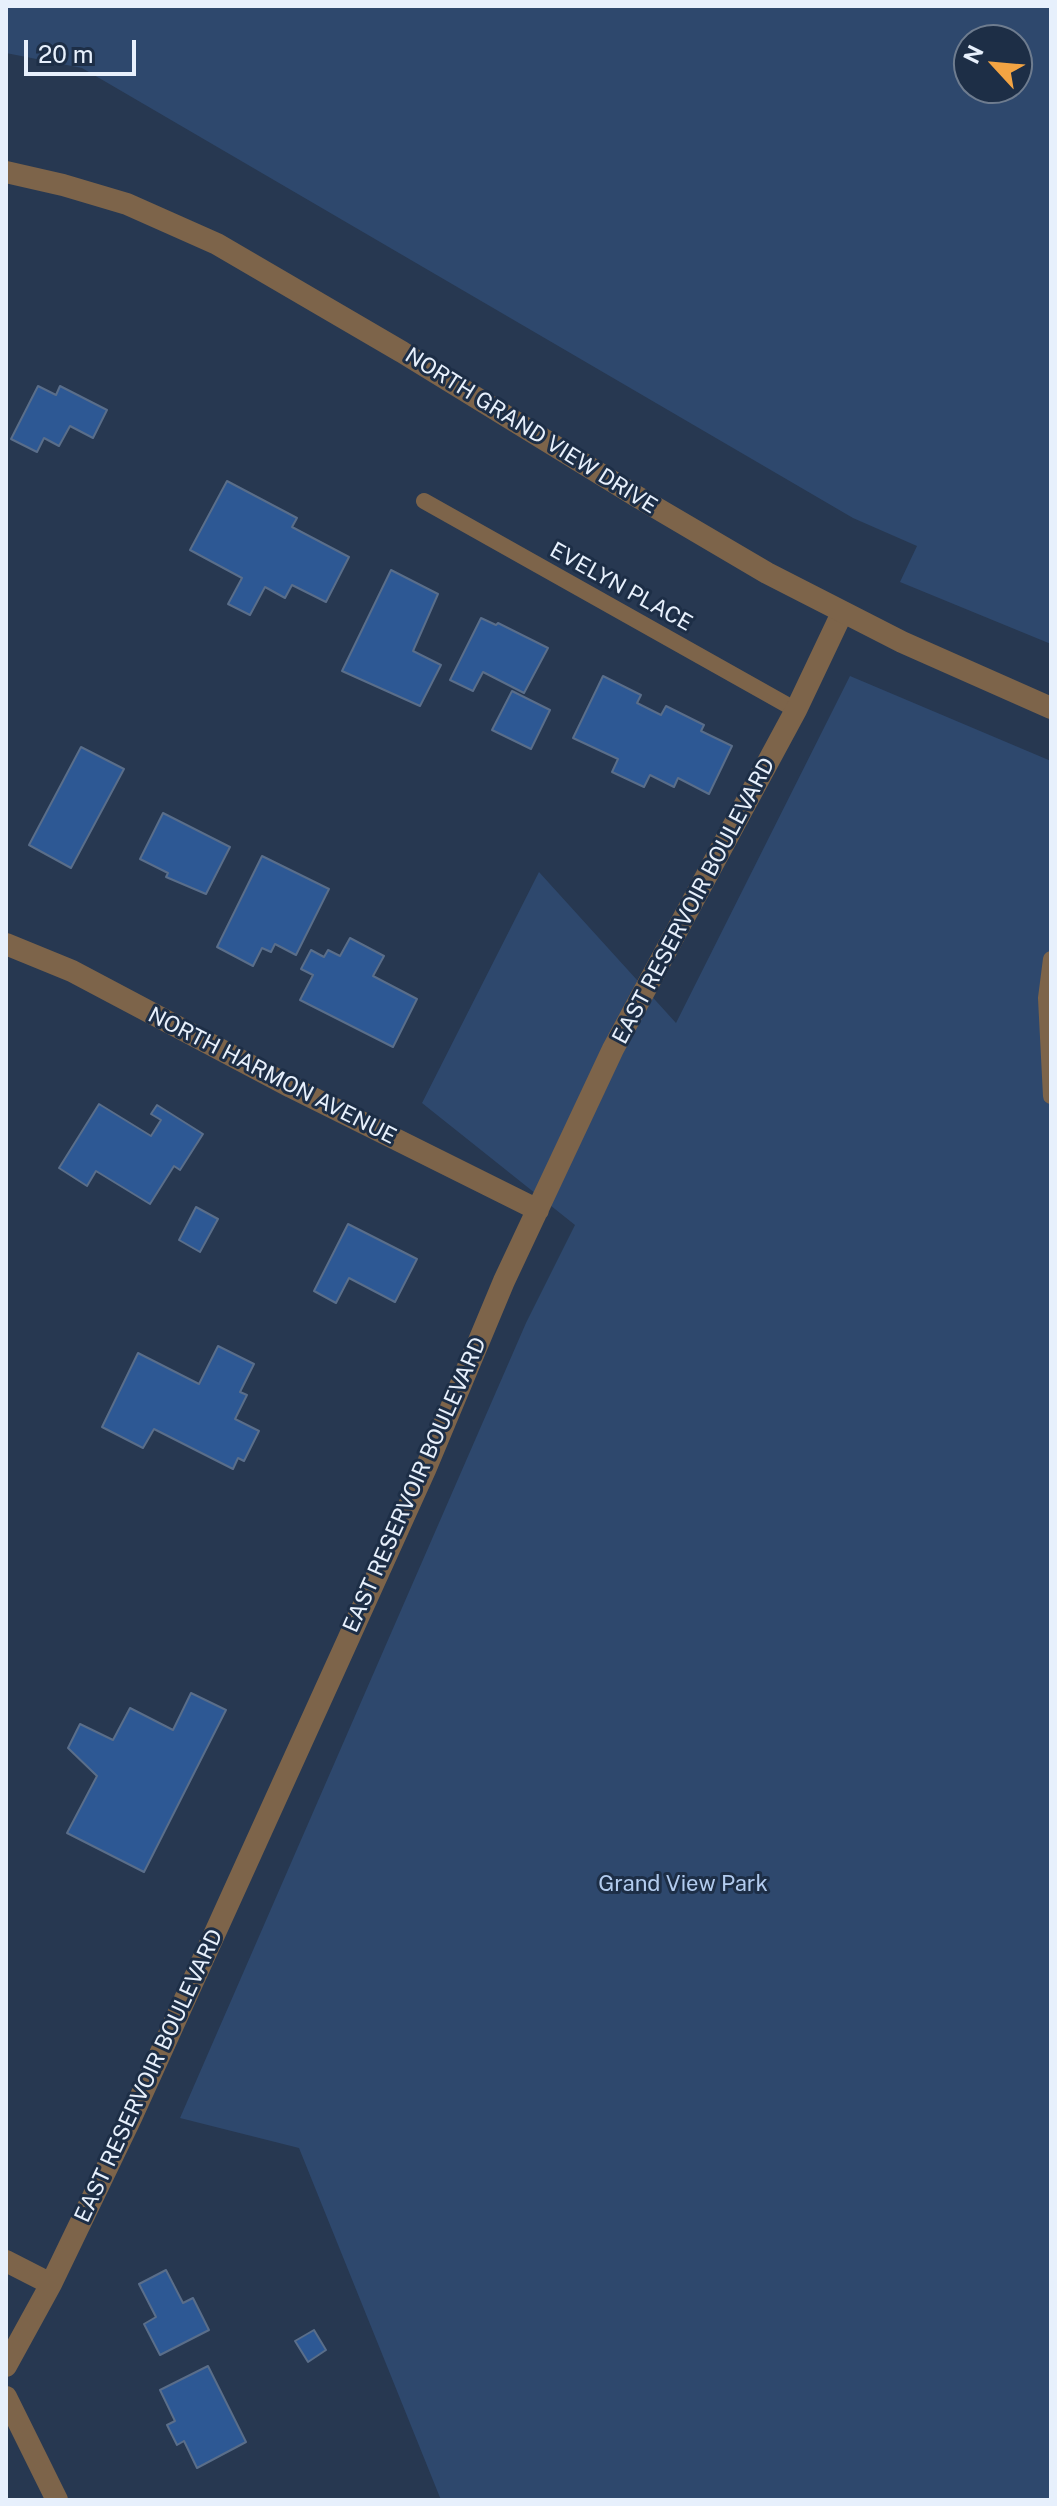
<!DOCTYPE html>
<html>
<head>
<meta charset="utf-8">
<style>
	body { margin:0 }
	#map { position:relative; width:1057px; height:2506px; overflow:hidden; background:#273851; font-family:"Public Sans",sans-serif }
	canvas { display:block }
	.frame { position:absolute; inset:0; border:8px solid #e7f0fc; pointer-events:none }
	.north { position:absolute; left:953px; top:24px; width:80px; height:80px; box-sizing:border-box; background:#1d2e46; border:2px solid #6e7c8f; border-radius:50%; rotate:296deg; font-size:22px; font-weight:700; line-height:32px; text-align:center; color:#e7f0fc }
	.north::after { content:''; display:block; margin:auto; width:28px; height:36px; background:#f3a443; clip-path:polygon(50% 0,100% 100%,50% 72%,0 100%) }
	.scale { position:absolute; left:24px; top:40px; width:112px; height:36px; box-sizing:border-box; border:4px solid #e7f0fc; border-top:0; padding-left:10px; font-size:24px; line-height:28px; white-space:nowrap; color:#e7f0fc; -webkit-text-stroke:6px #1d2e46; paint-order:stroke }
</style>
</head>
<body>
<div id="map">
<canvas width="1057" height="2506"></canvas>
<div class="frame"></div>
<div class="north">N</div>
<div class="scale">20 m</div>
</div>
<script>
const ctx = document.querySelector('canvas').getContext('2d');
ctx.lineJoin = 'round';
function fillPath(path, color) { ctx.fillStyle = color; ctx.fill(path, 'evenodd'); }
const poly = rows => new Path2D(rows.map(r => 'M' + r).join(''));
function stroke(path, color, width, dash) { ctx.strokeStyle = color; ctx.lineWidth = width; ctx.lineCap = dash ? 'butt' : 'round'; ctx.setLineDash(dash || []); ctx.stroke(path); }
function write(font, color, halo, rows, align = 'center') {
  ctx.font = font + ' "Public Sans",sans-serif'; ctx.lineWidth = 6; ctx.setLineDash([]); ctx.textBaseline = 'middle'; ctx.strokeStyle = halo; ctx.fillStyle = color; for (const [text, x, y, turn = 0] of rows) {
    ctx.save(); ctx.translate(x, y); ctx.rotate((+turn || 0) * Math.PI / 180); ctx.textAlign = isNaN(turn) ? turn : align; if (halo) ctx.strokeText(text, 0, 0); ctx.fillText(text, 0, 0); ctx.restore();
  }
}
fillPath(poly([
	[6,6,1051,6,1051,644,900,582,917,546,853,518,82,68,6,53],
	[969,40,1017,40,1017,88,969,88],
	[850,676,1051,761,1051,2500,441,2500,299,2148,180,2118,526,1323,575,1225,422,1103,539,872,676,1023]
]), '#2e486d');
const building = poly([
	[38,386,56,395,60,386,107,410,93,438,70,426,59,446,44,438,37,452,11,439,38,386],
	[227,481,297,518,292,527,349,557,326,602,292,585,285,598,265,587,250,615,228,604,242,578,190,550,227,481],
	[391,570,438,594,413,651,441,665,420,706,342,671,391,570],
	[481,618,496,625,498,623,548,648,524,693,483,672,473,691,450,680,481,618],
	[603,676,641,695,637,703,661,715,666,706,704,725,701,731,732,746,709,794,678,778,674,787,650,775,644,787,612,772,618,759,573,738,603,676],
	[512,691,550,710,531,749,492,730,512,691],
	[81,747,124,769,71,868,29,845,81,747],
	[163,813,230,847,206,894,166,877,168,873,140,859,163,813],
	[262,856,329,889,296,955,275,944,271,952,262,948,253,966,217,947,262,856],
	[350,938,384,956,373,976,417,999,393,1047,300,1000,313,975,301,969,311,950,324,957,328,950,340,956,350,938],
	[99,1104,151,1136,161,1120,151,1114,157,1105,203,1134,180,1170,174,1166,150,1204,96,1171,87,1186,59,1168,99,1104],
	[196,1207,218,1219,200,1252,179,1240,196,1207],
	[348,1224,417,1259,395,1302,349,1278,336,1303,314,1291,348,1224],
	[218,1346,254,1364,240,1392,247,1395,235,1419,259,1431,244,1461,238,1458,233,1469,154,1429,143,1448,102,1427,138,1353,199,1384,218,1346],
	[191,1693,226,1710,144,1872,67,1833,97,1776,68,1748,80,1724,113,1740,130,1708,173,1730,191,1693],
	[166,2270,183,2303,193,2298,209,2330,160,2355,144,2324,156,2317,139,2284,166,2270],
	[314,2330,326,2350,308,2362,295,2341,314,2330],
	[208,2366,246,2442,197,2468,184,2441,177,2445,167,2425,175,2421,160,2390,208,2366]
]);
fillPath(building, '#2d5894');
stroke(building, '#5a6e8a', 2);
stroke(poly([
	[424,501,796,710],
	[1051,959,1046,998,1051,1096]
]), '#7d644a', 16);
stroke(poly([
	[6,944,72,971,291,1087,538,1210],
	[6,2261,51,2284],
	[6,2366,51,2284,131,2118,425,1470,504,1281,613,1049,796,710,842,613],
	[6,2397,57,2500]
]), '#7d644a', 22);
stroke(poly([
	[6,172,63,185,127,204,217,244,402,352,636,496,767,573,902,642,1051,708]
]), '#7d644a', 22);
write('22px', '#e7f0fc', '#1d2e46', [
	["NORTH GRAND VIEW DRIVE",531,431,32],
	["EVELYN PLACE",621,587,29],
	["EAST RESERVOIR BOULEVARD",694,901,-62],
	["NORTH HARMON AVENUE",272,1076,27],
	["EAST RESERVOIR BOULEVARD",415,1485,-66],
	["EAST RESERVOIR BOULEVARD",149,2076,-65]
]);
write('22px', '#b3ccef', '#1d2e46', [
	["Grand View Park",683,1884]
]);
</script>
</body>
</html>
